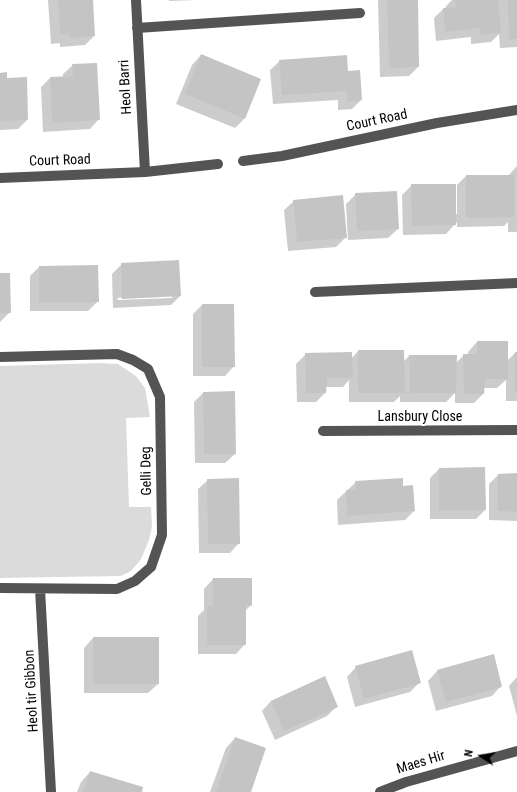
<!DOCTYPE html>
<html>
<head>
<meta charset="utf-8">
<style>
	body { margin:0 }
	#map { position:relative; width:517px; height:792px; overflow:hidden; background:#fff; font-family:"Roboto Condensed",sans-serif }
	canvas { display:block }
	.north { position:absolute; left:461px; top:736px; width:40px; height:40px; -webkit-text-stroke:3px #fff; paint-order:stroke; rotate:282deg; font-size:11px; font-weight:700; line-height:16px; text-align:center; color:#000 }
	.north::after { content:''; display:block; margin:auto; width:14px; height:18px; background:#000; clip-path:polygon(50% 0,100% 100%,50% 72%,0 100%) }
</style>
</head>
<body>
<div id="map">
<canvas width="517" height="792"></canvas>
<div class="north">N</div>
</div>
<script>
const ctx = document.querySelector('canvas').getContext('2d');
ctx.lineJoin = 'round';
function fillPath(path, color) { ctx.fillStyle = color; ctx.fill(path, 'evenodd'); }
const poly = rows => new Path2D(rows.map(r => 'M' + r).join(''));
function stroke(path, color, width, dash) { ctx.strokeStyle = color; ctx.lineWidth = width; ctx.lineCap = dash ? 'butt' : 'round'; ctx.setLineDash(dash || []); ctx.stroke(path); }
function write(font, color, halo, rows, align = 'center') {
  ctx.font = font + ' "Roboto Condensed",sans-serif'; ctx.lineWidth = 4; ctx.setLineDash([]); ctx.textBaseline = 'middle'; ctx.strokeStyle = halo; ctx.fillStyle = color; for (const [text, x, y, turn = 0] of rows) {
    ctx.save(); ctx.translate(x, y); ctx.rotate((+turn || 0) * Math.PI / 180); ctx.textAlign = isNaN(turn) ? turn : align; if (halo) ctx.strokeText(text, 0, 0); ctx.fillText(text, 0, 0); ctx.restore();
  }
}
fillPath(poly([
	[100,363,118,364,136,376,145,388,150,417,126,418,129,507,151,507,152,527,149,540,141,559,131,571,121,576,0,578,0,366]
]), '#dbdbdb');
fillPath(poly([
	[48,0,92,0,94,36,85,45,60,47,60,43,51,44],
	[169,0,196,0,169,1],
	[378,0,417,0,418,67,409,76,380,77],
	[452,0,517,0,517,47,500,48,499,34,491,42,471,44,471,37,436,41,434,18,443,9,446,9,446,6],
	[201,55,260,79,244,119,235,128,176,104,192,65],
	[280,61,347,72,361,100,352,109,338,110,338,100,273,104,270,70],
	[73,65,99,119,90,129,43,132,41,87,50,78,63,77,63,74],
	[0,74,6,79,27,120,18,129,0,130],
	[517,166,517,232,508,232,508,222,504,226,457,227,457,222,446,234,403,235,402,195,412,185,455,214,457,214,457,185,466,176,508,176],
	[356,194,398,229,388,238,348,240,346,204],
	[294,201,346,237,336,247,288,251,284,210],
	[122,264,180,296,171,305,113,308,112,274],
	[172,296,172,298,118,300,117,298],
	[97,266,98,301,88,311,30,311,30,276,39,267],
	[0,274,10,312,0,322],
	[202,305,233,305,234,366,225,376,193,376,193,314],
	[477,342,507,361,515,353,517,353,517,401,506,401,506,380,497,388,484,388,483,394,474,403,455,403,455,393,446,402,400,402,400,396,394,402,349,402,349,380,343,387,326,387,325,393,316,402,297,402,296,364,306,354,352,358,358,351,403,362,409,356,456,363,464,355,468,355,468,352],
	[204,392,235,454,225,463,195,463,194,402],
	[439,469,485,510,476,519,430,519,430,478],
	[517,474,517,521,489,520,489,484,498,475],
	[208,480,239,543,230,553,199,553,198,489],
	[356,482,402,487,414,511,405,520,338,525,337,500],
	[213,579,251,605,245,611,245,644,236,654,198,654,198,616,204,610,204,589],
	[93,638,158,638,158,684,148,693,84,693,84,648],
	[493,656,501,686,492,696,436,711,428,681,437,671],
	[356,667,420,682,410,692,355,707,347,677],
	[324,677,337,706,327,716,275,740,262,711,271,701],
	[517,677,517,716,509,686],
	[235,738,250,792,210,792,226,748],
	[90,772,141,792,77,792,81,782]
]), '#0003');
fillPath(poly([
	[58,0,93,0,95,36,69,38,69,34,60,35],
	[387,0,418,0,419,67,389,68],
	[455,0,498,0,501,33,480,35,480,28,445,32,443,8,456,7],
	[508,0,517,0,517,39,509,39],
	[201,54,261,79,245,119,185,94],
	[347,55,348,71,360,70,362,100,347,102,347,91,282,95,279,60],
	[97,63,100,120,52,123,50,77,73,76,72,64],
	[7,72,7,78,27,77,28,120,0,121,0,73],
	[466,175,514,175,514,217,466,218],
	[411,184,456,184,456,225,412,226],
	[397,191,399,229,357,231,355,193],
	[343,195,347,238,297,242,293,200],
	[179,260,181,296,122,299,121,263],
	[98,265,99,302,39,302,39,266],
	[0,273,10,273,11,313,0,313],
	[202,304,234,304,235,367,202,367],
	[477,341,508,341,508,379,485,379,484,394,464,394,463,354,477,354],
	[358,350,404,350,405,393,358,393],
	[352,352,353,378,327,378,326,393,306,393,305,353],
	[515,352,517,352,517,392,515,392],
	[409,355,457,355,456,393,410,393],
	[235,391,236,454,204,454,203,392],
	[485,467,486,510,439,510,439,468],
	[517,473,517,512,498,511,498,474],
	[239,478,240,544,208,544,207,479],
	[403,478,403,486,413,485,415,511,347,516,346,490,356,490,355,481],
	[213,578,252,578,252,606,246,605,246,645,207,645,207,605,213,606],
	[93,637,159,637,159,684,93,684],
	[412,650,421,683,364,699,355,666],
	[494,654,502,687,446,702,437,670],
	[325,676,338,707,284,731,271,701],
	[235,737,266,748,251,792,216,792],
	[90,771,143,787,142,792,83,792]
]), '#c4c4c4');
stroke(poly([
	[136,0,145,172],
	[137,28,360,13],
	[243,161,282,156,437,123,517,110],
	[0,178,145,172,218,164],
	[315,292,517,283],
	[0,357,117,354,133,360,148,369,160,397,162,535,151,567,135,581,117,589,0,588],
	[323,431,517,430],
	[40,589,51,792],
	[380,792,406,782,517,751]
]), '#545454', 10);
write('14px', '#000', '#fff', [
	["Heol Barri",126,87,-93],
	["Court Road",377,121,-12],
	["Court Road",60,161,-2],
	["Lansbury Close",420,417],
	["Gelli Deg",147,471,-91],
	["Heol tir Gibbon",32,691,-93],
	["Maes Hir",421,763,-17]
]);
</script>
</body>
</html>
